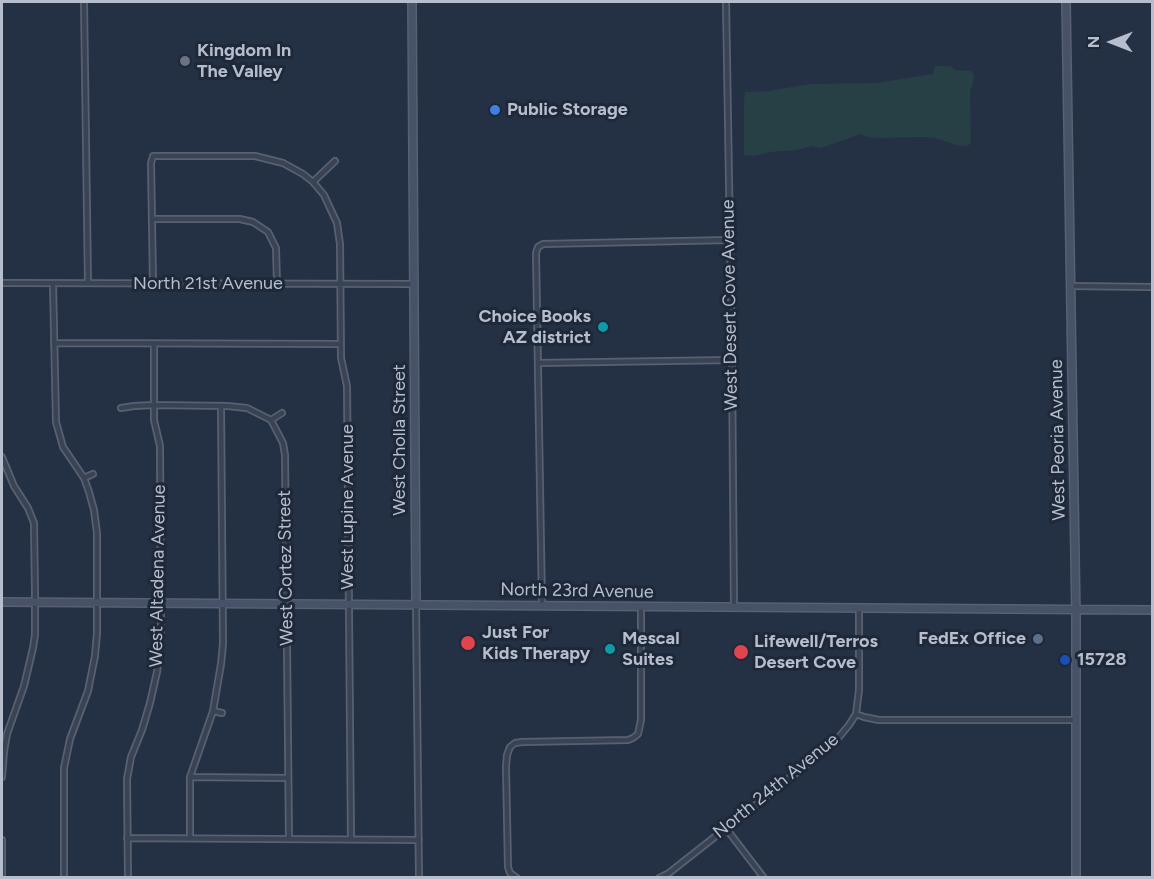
<!DOCTYPE html>
<html>
<head>
<meta charset="utf-8">
<style>
	body { margin:0 }
	#map { position:relative; width:1154px; height:879px; overflow:hidden; background:#243144; font-family:Figtree,sans-serif }
	canvas { display:block }
	.frame { position:absolute; inset:0; border:3px solid #b6becd; pointer-events:none }
	.north { position:absolute; left:1082px; top:12px; width:60px; height:60px; -webkit-text-stroke:4px #1e2839; paint-order:stroke; rotate:270deg; font-size:16px; font-weight:700; line-height:24px; text-align:center; color:#b6becd }
	.north::after { content:''; display:block; margin:auto; width:21px; height:27px; background:#b6becd; clip-path:polygon(50% 0,100% 100%,50% 72%,0 100%) }
</style>
</head>
<body>
<div id="map">
<canvas width="1154" height="879"></canvas>
<div class="frame"></div>
<div class="north">N</div>
</div>
<script>
const ctx = document.querySelector('canvas').getContext('2d');
ctx.lineJoin = 'round';
function fillPath(path, color) { ctx.fillStyle = color; ctx.fill(path, 'evenodd'); }
const poly = rows => new Path2D(rows.map(r => 'M' + r).join(''));
function stroke(path, color, width, dash) { ctx.strokeStyle = color; ctx.lineWidth = width; ctx.lineCap = dash ? 'butt' : 'round'; ctx.setLineDash(dash || []); ctx.stroke(path); }
function write(font, color, halo, rows, align = 'center') {
  ctx.font = font + ' Figtree,sans-serif'; ctx.lineWidth = 6; ctx.setLineDash([]); ctx.textBaseline = 'middle'; ctx.strokeStyle = halo; ctx.fillStyle = color; for (const [text, x, y, turn = 0] of rows) {
    ctx.save(); ctx.translate(x, y); ctx.rotate((+turn || 0) * Math.PI / 180); ctx.textAlign = isNaN(turn) ? turn : align; if (halo) ctx.strokeText(text, 0, 0); ctx.fillText(text, 0, 0); ctx.restore();
  }
}
fillPath(poly([
	[935,66,950,66,955,70,971,71,974,75,973,83,970,91,971,142,968,146,956,145,935,138,922,137,878,138,867,137,861,134,821,148,812,146,796,150,770,152,754,156,744,155,744,102,745,92,768,91,810,84,876,83,933,74]
]), '#274045');
const street = poly([
	[84,2,88,283],
	[726,2,732,360,734,608],
	[313,182,335,161],
	[152,219,240,219,253,222,268,232,276,248,277,284],
	[2,283,415,284],
	[153,283,151,163,153,156,255,156,283,163,303,174,313,182,324,195,337,223,340,244,341,358,347,386,351,839],
	[53,284,56,422,63,447,84,478,89,492,94,510,97,533,97,633,95,656,88,691,70,739,64,768,64,878],
	[1071,286,1152,287],
	[54,343,341,344],
	[538,363,732,360],
	[121,408,134,406,154,405,227,406,247,408,271,420,283,443,285,455,289,839],
	[271,420,282,413],
	[2,457,14,486,28,508,34,523,35,592,35,635,33,648,24,686,7,734,4,751,2,777],
	[84,478,93,474],
	[416,605,419,878],
	[542,605,536,253,538,247,543,244,729,240],
	[213,711,222,713],
	[856,714,864,717,879,720,1075,720],
	[190,777,288,778],
	[725,827,764,878],
	[127,838,419,840],
	[190,838,190,777,213,711,221,664,223,644,221,406],
	[2,840,2,878],
	[128,878,127,779,131,757,142,730,150,703,157,672,161,632,160,446,154,420,154,344],
	[517,878,510,873,508,867,506,767,507,755,510,747,515,743,522,742,628,740,633,738,638,734,641,720,641,606],
	[659,878,669,873,825,750,839,737,849,725,856,714,859,690,859,608]
]);
const secondary = poly([
	[412,2,416,605],
	[1066,2,1076,618,1076,878],
	[2,602,1152,610]
]);
stroke(street, '#576171', 8);
stroke(secondary, '#576171', 10);
stroke(street, '#394353', 4.5);
stroke(secondary, '#475167', 7);
for (const [x, y, r, color] of [
	[185,61,6,"#6b7280"],
	[495,110,6,"#3f7fe0"],
	[603,327,6,"#0f9aa8"],
	[1038,639,6,"#5c6f8a"],
	[468,643,8,"#e0444e"],
	[610,649,6,"#0f9aa8"],
	[741,652,8,"#e0444e"],
	[1065,660,6,"#1a4fb4"]
]) { const dot = new Path2D(); dot.arc(x, y, r, 0, 2 * Math.PI); ctx.fillStyle = color; ctx.fill(dot); stroke(dot, '#1e2839', 2); }
write('bold 18px', '#b6becd', '#1e2839', [
	["Kingdom In",197,51],
	["The Valley",197,72],
	["Public Storage",507,110],
	["Choice Books",591,317,"right"],
	["AZ district",591,338,"right"],
	["Just For",482,633],
	["Kids Therapy",482,654],
	["Mescal",622,639],
	["Suites",622,660],
	["FedEx Office",1026,639,"right"],
	["Lifewell/Terros",754,642],
	["Desert Cove",754,663],
	["15728",1077,660]
], 'left');
write('18px', '#b6becd', '#1e2839', [
	["North 21st Avenue",208,284],
	["West Desert Cove Avenue",730,305,-91],
	["West Cholla Street",400,440,-90],
	["West Peoria Avenue",1058,440,-91],
	["West Lupine Avenue",348,507,-90],
	["West Cortez Street",286,568,-91],
	["West Altadena Avenue",158,576,-89],
	["North 23rd Avenue",577,591,1],
	["North 24th Avenue",776,786,-39]
]);
</script>
</body>
</html>
